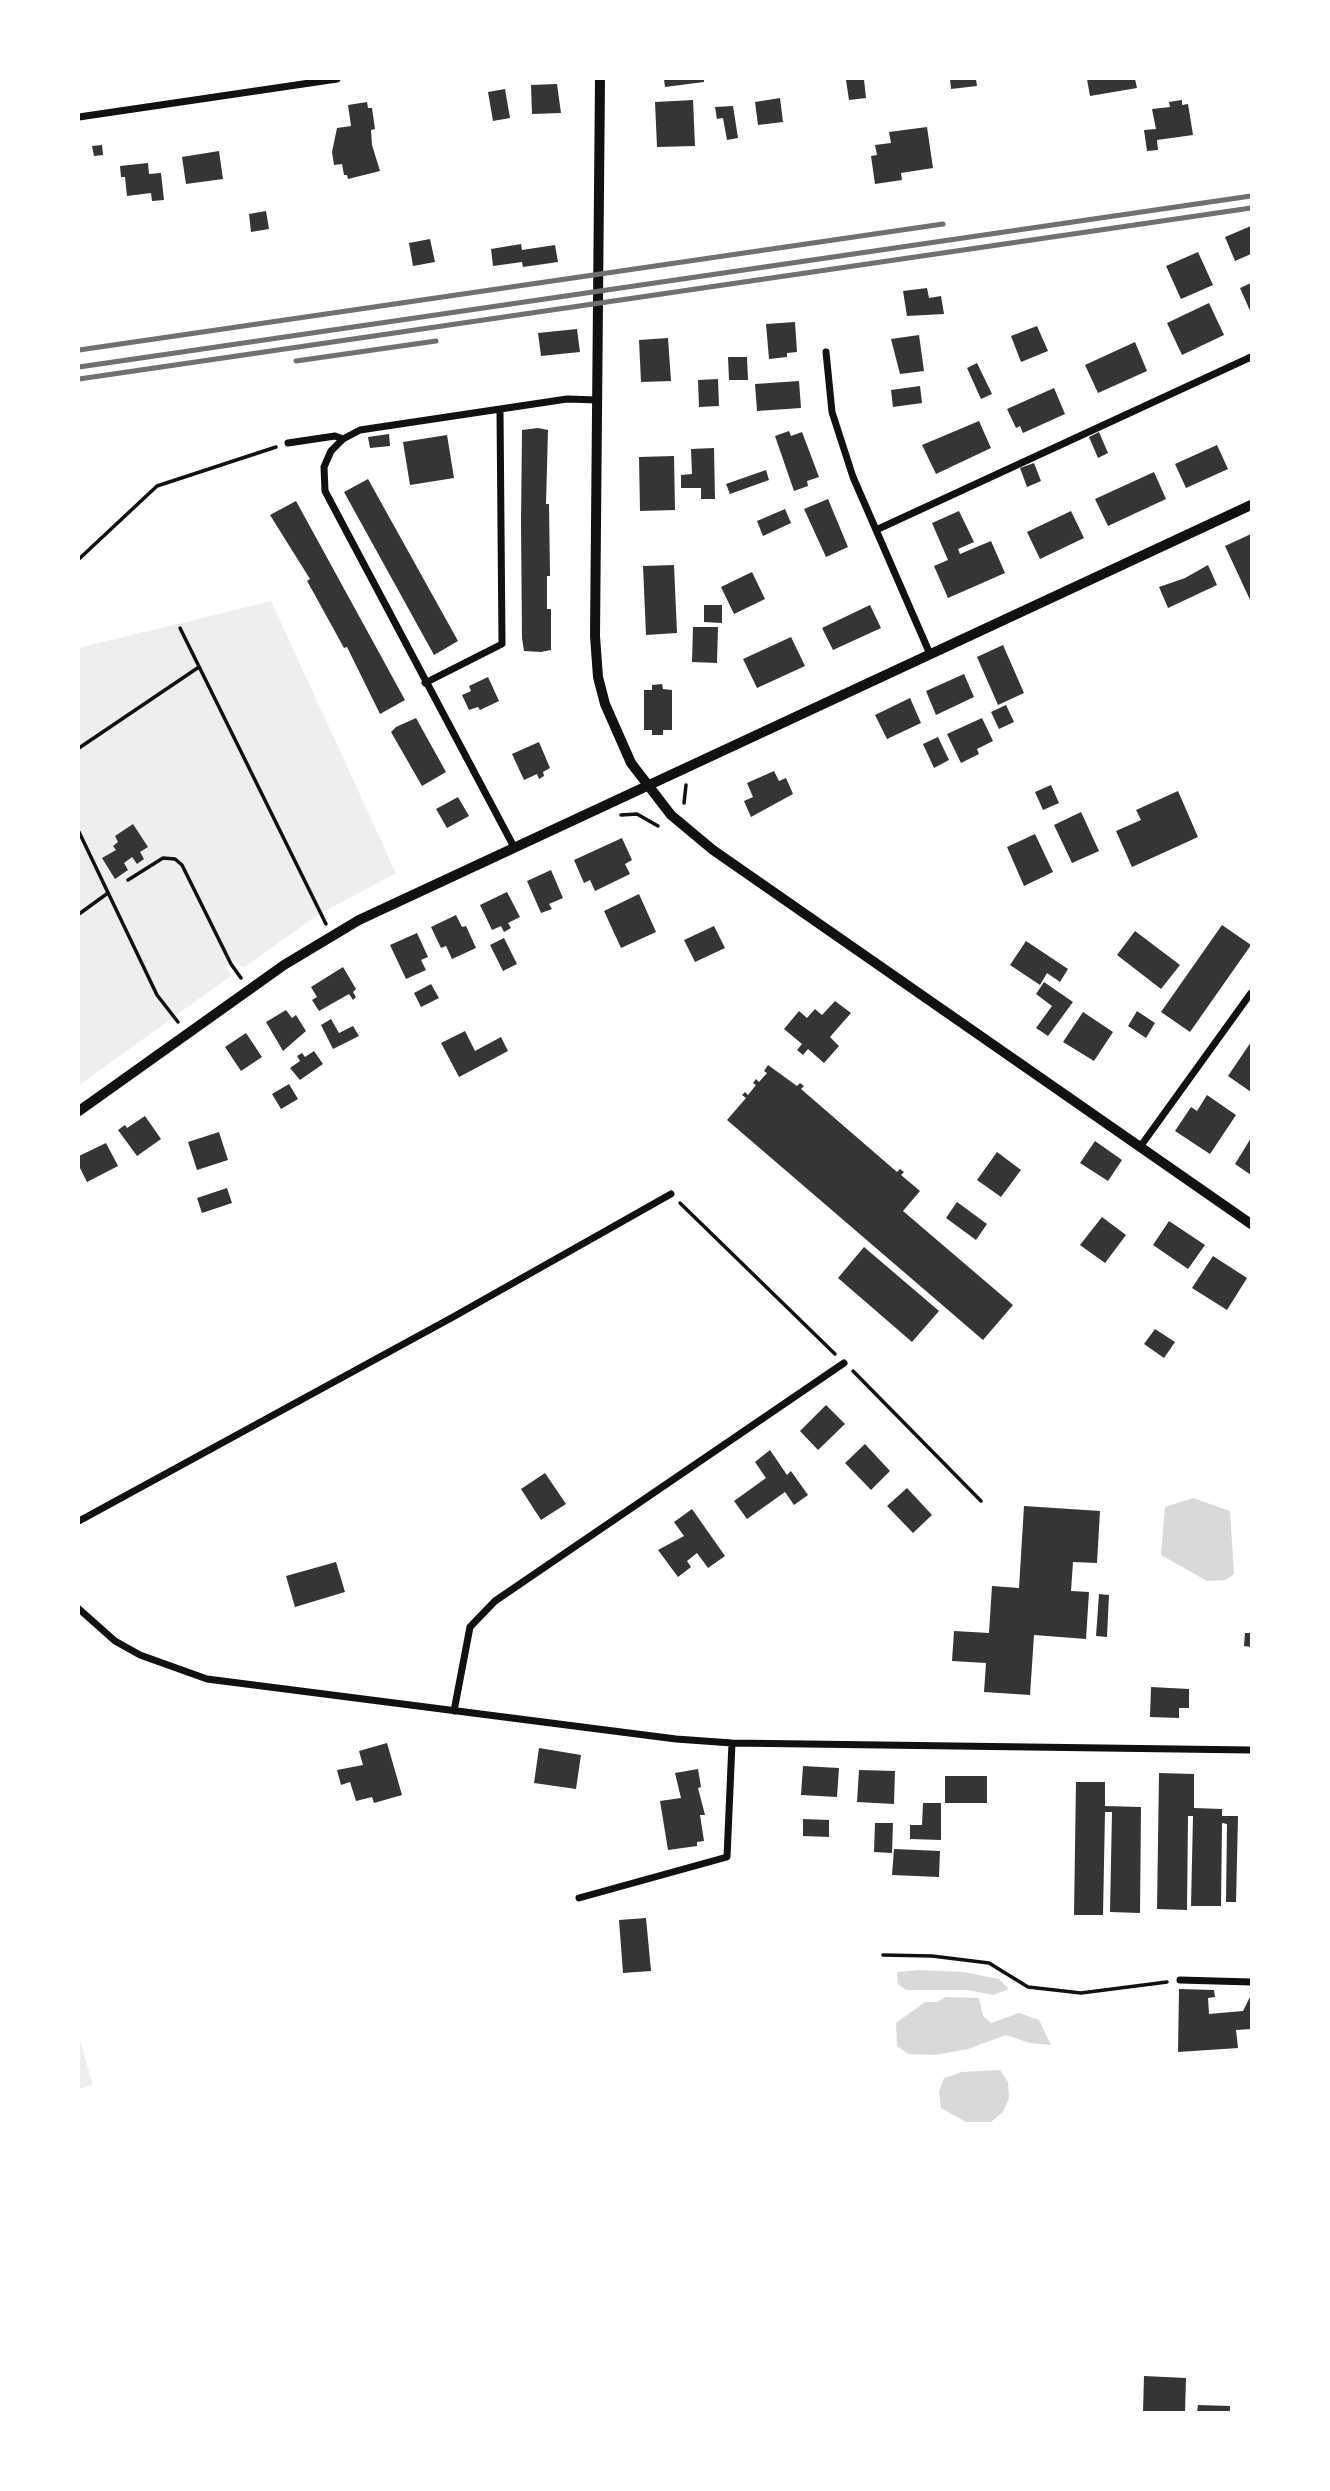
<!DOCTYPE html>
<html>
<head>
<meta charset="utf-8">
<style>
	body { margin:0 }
	#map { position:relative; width:1330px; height:2491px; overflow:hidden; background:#fff; font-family:"Archivo Narrow",sans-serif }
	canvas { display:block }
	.frame { position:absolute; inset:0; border:80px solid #fff; pointer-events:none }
</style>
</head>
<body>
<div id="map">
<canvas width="1330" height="2491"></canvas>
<div class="frame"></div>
</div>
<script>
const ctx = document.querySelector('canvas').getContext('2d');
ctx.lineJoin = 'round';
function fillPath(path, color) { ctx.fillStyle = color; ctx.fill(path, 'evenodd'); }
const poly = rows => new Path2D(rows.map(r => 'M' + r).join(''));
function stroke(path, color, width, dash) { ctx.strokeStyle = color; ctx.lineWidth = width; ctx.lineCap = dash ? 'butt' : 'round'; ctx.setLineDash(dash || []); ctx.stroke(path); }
fillPath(poly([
	[271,601,396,873,316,916,243,968,235,960,226,967,231,976,79,1085,79,648],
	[79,2037,93,2085,79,2089]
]), '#eee');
fillPath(poly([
	[1193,1498,1230,1511,1234,1574,1226,1580,1207,1581,1161,1555,1165,1507],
	[919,1970,963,1972,999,1979,1009,1989,993,1995,968,1990,906,1990,898,1984,897,1972],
	[946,1997,979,1998,983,2016,991,2023,1019,2013,1039,2020,1051,2045,1030,2043,1006,2035,968,2049,935,2055,908,2054,897,2046,896,2023,925,2002,937,2002],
	[1000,2070,1008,2082,1009,2098,1003,2112,991,2122,966,2122,941,2108,939,2092,944,2078,962,2072]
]), '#d9d9d9');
fillPath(poly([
	[664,79,704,79,704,82,665,87],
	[864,79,866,98,849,100,846,80],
	[950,79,976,79,977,86,951,89],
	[1087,79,1135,79,1137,88,1090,96],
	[557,84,561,113,532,114,531,85],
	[505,89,510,118,493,121,488,92],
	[780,98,783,122,758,125,755,102],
	[693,100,695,146,657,147,655,102],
	[1182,100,1182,105,1188,104,1193,135,1157,140,1158,150,1147,151,1144,130,1156,129,1152,109,1170,107,1169,102],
	[367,102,368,108,372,108,375,129,371,130,372,145,380,171,348,179,347,175,344,175,342,164,334,165,332,152,337,128,351,126,348,105],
	[733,106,738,138,727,140,723,118,717,119,715,107],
	[927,127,933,168,901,173,902,180,875,184,871,156,877,155,875,145,891,143,889,132],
	[102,145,103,155,94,156,92,146],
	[219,151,223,179,186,184,182,157],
	[148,163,149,174,161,173,164,200,152,201,151,193,127,196,125,177,121,177,120,166],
	[266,211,269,229,251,232,249,214],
	[1251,226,1251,254,1235,261,1225,237],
	[430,239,435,262,413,266,409,243],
	[521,244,522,250,555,245,558,262,523,267,522,262,493,266,491,249],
	[1198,252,1213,285,1181,299,1166,266],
	[1251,283,1251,313,1240,288],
	[927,288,929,298,941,296,944,314,907,316,903,291],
	[1209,303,1224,335,1182,355,1167,323],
	[795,322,797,352,787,353,787,357,769,359,766,324],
	[1037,326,1048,351,1021,362,1011,336],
	[577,329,580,352,541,356,538,333],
	[919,335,924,371,900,374,891,339],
	[668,338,671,381,641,382,639,340],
	[1135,342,1147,371,1098,393,1085,365],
	[728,357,747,357,748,380,729,380],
	[977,363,992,394,981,399,967,368],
	[718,379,719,406,699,407,698,380],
	[799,381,801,408,757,411,755,384],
	[920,386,922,403,893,407,891,390],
	[1054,388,1065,414,1023,433,1020,426,1016,428,1007,409],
	[979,421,991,448,936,474,922,445],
	[538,428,548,430,546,504,549,504,550,576,547,576,547,609,551,609,551,650,541,652,524,651,522,638,521,522,522,430],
	[789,431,791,436,802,432,819,477,807,481,808,486,794,491,775,436],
	[1099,432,1108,453,1098,458,1089,437],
	[389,434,390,446,370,448,368,437],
	[447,435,454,478,410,485,403,442],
	[1217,445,1228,469,1186,488,1175,464],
	[714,448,715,499,701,499,701,488,681,488,681,475,692,474,691,449],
	[674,456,675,510,640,511,639,457],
	[1034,463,1041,481,1027,487,1020,468],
	[766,470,769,480,730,494,726,484],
	[1154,472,1166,499,1108,526,1095,499],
	[368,479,458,641,434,655,344,492],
	[828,499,848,547,826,557,804,509],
	[296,501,405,700,380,714,347,647,344,648,316,597,307,581,310,579,270,515],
	[785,509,791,523,763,536,757,521],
	[959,511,974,542,958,549,960,554,991,541,1005,573,948,598,934,566,948,560,932,523],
	[1071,511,1084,538,1040,559,1027,532],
	[1251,534,1251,602,1225,546],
	[674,565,677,633,646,635,643,566],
	[1208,565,1217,585,1168,608,1159,587,1185,578],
	[752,572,765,599,734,614,721,587],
	[704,605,722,605,722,623,704,622],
	[870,605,881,628,833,650,822,628],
	[693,627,718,627,717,663,692,662],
	[791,637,805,666,757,688,743,659],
	[1003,645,1024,693,998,705,977,657],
	[964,674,974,697,936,715,926,691],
	[488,677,499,701,480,710,478,707,469,710,462,695,471,691,469,686],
	[662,684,663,689,672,690,672,730,663,730,663,735,652,735,652,730,644,730,644,690,652,690,652,685],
	[910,698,921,723,887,739,875,715],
	[1006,705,1014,722,999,729,991,712],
	[416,718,446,772,422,786,391,732,396,727],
	[982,718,993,741,977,749,979,754,961,763,947,734],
	[938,737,949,760,934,768,923,744],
	[539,742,550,768,543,772,544,776,539,779,537,774,524,780,512,754],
	[774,771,779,781,786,778,793,794,751,817,744,801,753,797,747,783],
	[1051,785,1059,803,1043,810,1035,792],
	[1178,791,1198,837,1132,867,1116,831,1141,820,1136,810],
	[458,797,469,816,447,828,436,809],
	[1081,812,1099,851,1072,863,1054,825],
	[133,824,148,847,140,852,144,859,137,864,132,857,124,863,128,870,115,879,102,858,116,850,113,846,118,842,115,836],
	[1035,834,1053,872,1024,886,1007,847],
	[622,838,632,860,625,864,630,874,595,891,590,880,584,883,574,860],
	[551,870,563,898,549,904,552,909,541,913,527,881],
	[507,892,520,917,508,923,511,928,504,932,501,926,492,930,480,905],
	[639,894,656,932,621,948,604,911],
	[456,915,462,927,466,926,476,948,452,959,446,946,441,948,431,927],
	[1222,925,1251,945,1190,1032,1161,1012],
	[714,926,725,948,695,962,684,940],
	[1135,931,1180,965,1161,989,1117,955],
	[417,933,428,957,421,960,426,970,406,979,390,945],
	[504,938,517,964,503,971,490,945],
	[1026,941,1068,969,1060,982,1047,973,1040,985,1010,965],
	[343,967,356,989,353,992,356,997,353,1000,349,994,319,1011,312,1000,317,997,311,987],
	[1044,982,1073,1002,1048,1036,1036,1028,1052,1006,1036,994],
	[431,984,439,998,421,1007,414,993],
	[835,1001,851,1013,830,1037,839,1046,824,1063,808,1049,803,1055,797,1050,802,1044,784,1029,799,1011,807,1018,815,1009,822,1015],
	[286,1010,292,1018,296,1015,306,1031,283,1051,266,1022],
	[1137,1011,1155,1023,1146,1038,1128,1026],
	[1083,1012,1113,1032,1094,1061,1063,1042],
	[331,1019,339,1033,353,1026,359,1036,333,1049,321,1025],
	[465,1031,475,1051,501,1037,508,1051,459,1077,441,1043],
	[246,1033,262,1057,241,1071,225,1047],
	[1251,1042,1251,1092,1228,1076],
	[314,1051,323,1064,300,1080,290,1068,300,1061,297,1056,302,1053,305,1057],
	[768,1065,797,1086,800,1083,804,1086,801,1089,897,1172,900,1169,904,1172,901,1175,920,1191,903,1211,1013,1305,983,1340,727,1120,746,1098,742,1095,745,1092,748,1095,756,1085,753,1083,756,1079,759,1082,767,1073,764,1071],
	[289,1084,298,1099,281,1109,272,1094],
	[1207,1095,1236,1115,1210,1154,1175,1131,1191,1107,1197,1111],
	[145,1116,161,1139,137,1156,118,1130,125,1125,127,1128],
	[219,1132,228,1160,197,1170,188,1142],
	[1251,1138,1251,1175,1235,1164],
	[1095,1141,1122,1160,1108,1181,1080,1163],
	[106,1143,118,1166,87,1182,79,1166,79,1156],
	[997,1152,1021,1170,1001,1197,977,1180],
	[227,1188,232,1203,202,1213,197,1198],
	[957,1202,987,1224,976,1240,946,1218],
	[1102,1217,1126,1235,1105,1263,1080,1245],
	[1169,1221,1205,1245,1188,1269,1153,1245],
	[864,1247,939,1311,912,1342,838,1278],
	[1213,1256,1247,1278,1227,1310,1192,1288],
	[1155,1329,1175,1342,1164,1358,1144,1344],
	[826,1405,845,1424,818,1450,800,1431],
	[865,1444,890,1471,871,1490,845,1463],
	[770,1450,787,1475,791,1471,808,1495,794,1505,785,1492,747,1519,734,1501,766,1478,755,1462],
	[545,1473,566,1504,541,1520,521,1489],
	[907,1488,932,1515,913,1533,887,1506],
	[1024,1506,1100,1511,1097,1563,1073,1562,1071,1591,1089,1592,1086,1639,1034,1635,1030,1695,984,1692,986,1663,952,1661,954,1631,989,1633,992,1586,1019,1588],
	[692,1509,725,1556,708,1568,697,1553,687,1561,691,1567,678,1577,658,1550,684,1536,674,1522],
	[336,1562,345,1592,295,1607,286,1576],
	[1099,1594,1109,1595,1107,1637,1096,1636],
	[1245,1633,1251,1633,1251,1647,1244,1646],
	[1151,1687,1189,1689,1189,1708,1179,1708,1179,1718,1150,1717],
	[387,1743,402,1795,374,1803,372,1797,356,1801,350,1782,341,1785,337,1770,363,1765,359,1751],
	[539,1748,581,1755,576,1789,534,1783],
	[803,1766,839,1768,837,1797,801,1795],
	[698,1769,701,1787,698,1788,705,1815,700,1815,704,1841,697,1842,697,1846,668,1850,660,1801,681,1798,675,1773],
	[859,1770,895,1771,894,1804,857,1802],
	[1159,1773,1194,1774,1194,1808,1222,1809,1222,1816,1238,1816,1236,1902,1226,1902,1227,1824,1222,1823,1221,1906,1191,1906,1193,1816,1188,1816,1187,1910,1157,1909],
	[945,1776,987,1776,987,1803,945,1803],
	[1076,1782,1105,1782,1105,1806,1141,1807,1140,1913,1110,1912,1112,1812,1105,1812,1103,1915,1074,1915],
	[923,1803,941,1803,941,1840,910,1839,910,1825,922,1825],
	[803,1819,829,1820,829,1837,803,1836],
	[875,1823,893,1823,892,1853,874,1852],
	[894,1849,940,1851,939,1877,892,1875],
	[646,1918,651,1971,623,1973,619,1920],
	[1179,1989,1214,1990,1215,1997,1208,1998,1209,2014,1243,2011,1251,1995,1251,2029,1236,2030,1238,2048,1178,2052],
	[1144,2376,1186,2378,1185,2412,1143,2412],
	[1198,2405,1230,2406,1230,2412,1197,2412]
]), '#353535');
stroke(poly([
	[79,559,157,486,276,447],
	[180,628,326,924],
	[79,748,199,667],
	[684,803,686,785],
	[621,815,637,814,658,826],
	[79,832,157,995,178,1022],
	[128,880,163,858,175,859,182,865,231,964,241,978],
	[79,914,108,893],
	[680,1203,835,1354],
	[853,1371,981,1501],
	[883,1955,932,1956,989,1963,1028,1987,1081,1993,1167,1982]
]), '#111', 3.5);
stroke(poly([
	[79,117,337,79],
	[826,352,832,412,853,477,930,654],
	[288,443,335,436,343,439],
	[876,530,1251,357],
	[425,683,502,644,500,410],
	[514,847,325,491,324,467,331,451,343,439,360,430,567,399,597,400],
	[1140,1147,1251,993],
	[79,1521,453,1317,671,1194],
	[79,1609,115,1641,140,1655,207,1679,676,1739,732,1743,1251,1750],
	[454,1711,470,1627,495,1601,844,1363],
	[579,1898,727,1857,732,1743],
	[1180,1980,1251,1982]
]), '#111', 7);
stroke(poly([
	[600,79,595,636,598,677,605,704,631,763,671,815,713,850,1251,1224],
	[79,1111,284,965,359,920,1251,505]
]), '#111', 10);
stroke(poly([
	[79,350,943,224],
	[296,361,436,341],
	[79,367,1251,196],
	[79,379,1251,208]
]), '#707070', 5);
</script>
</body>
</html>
